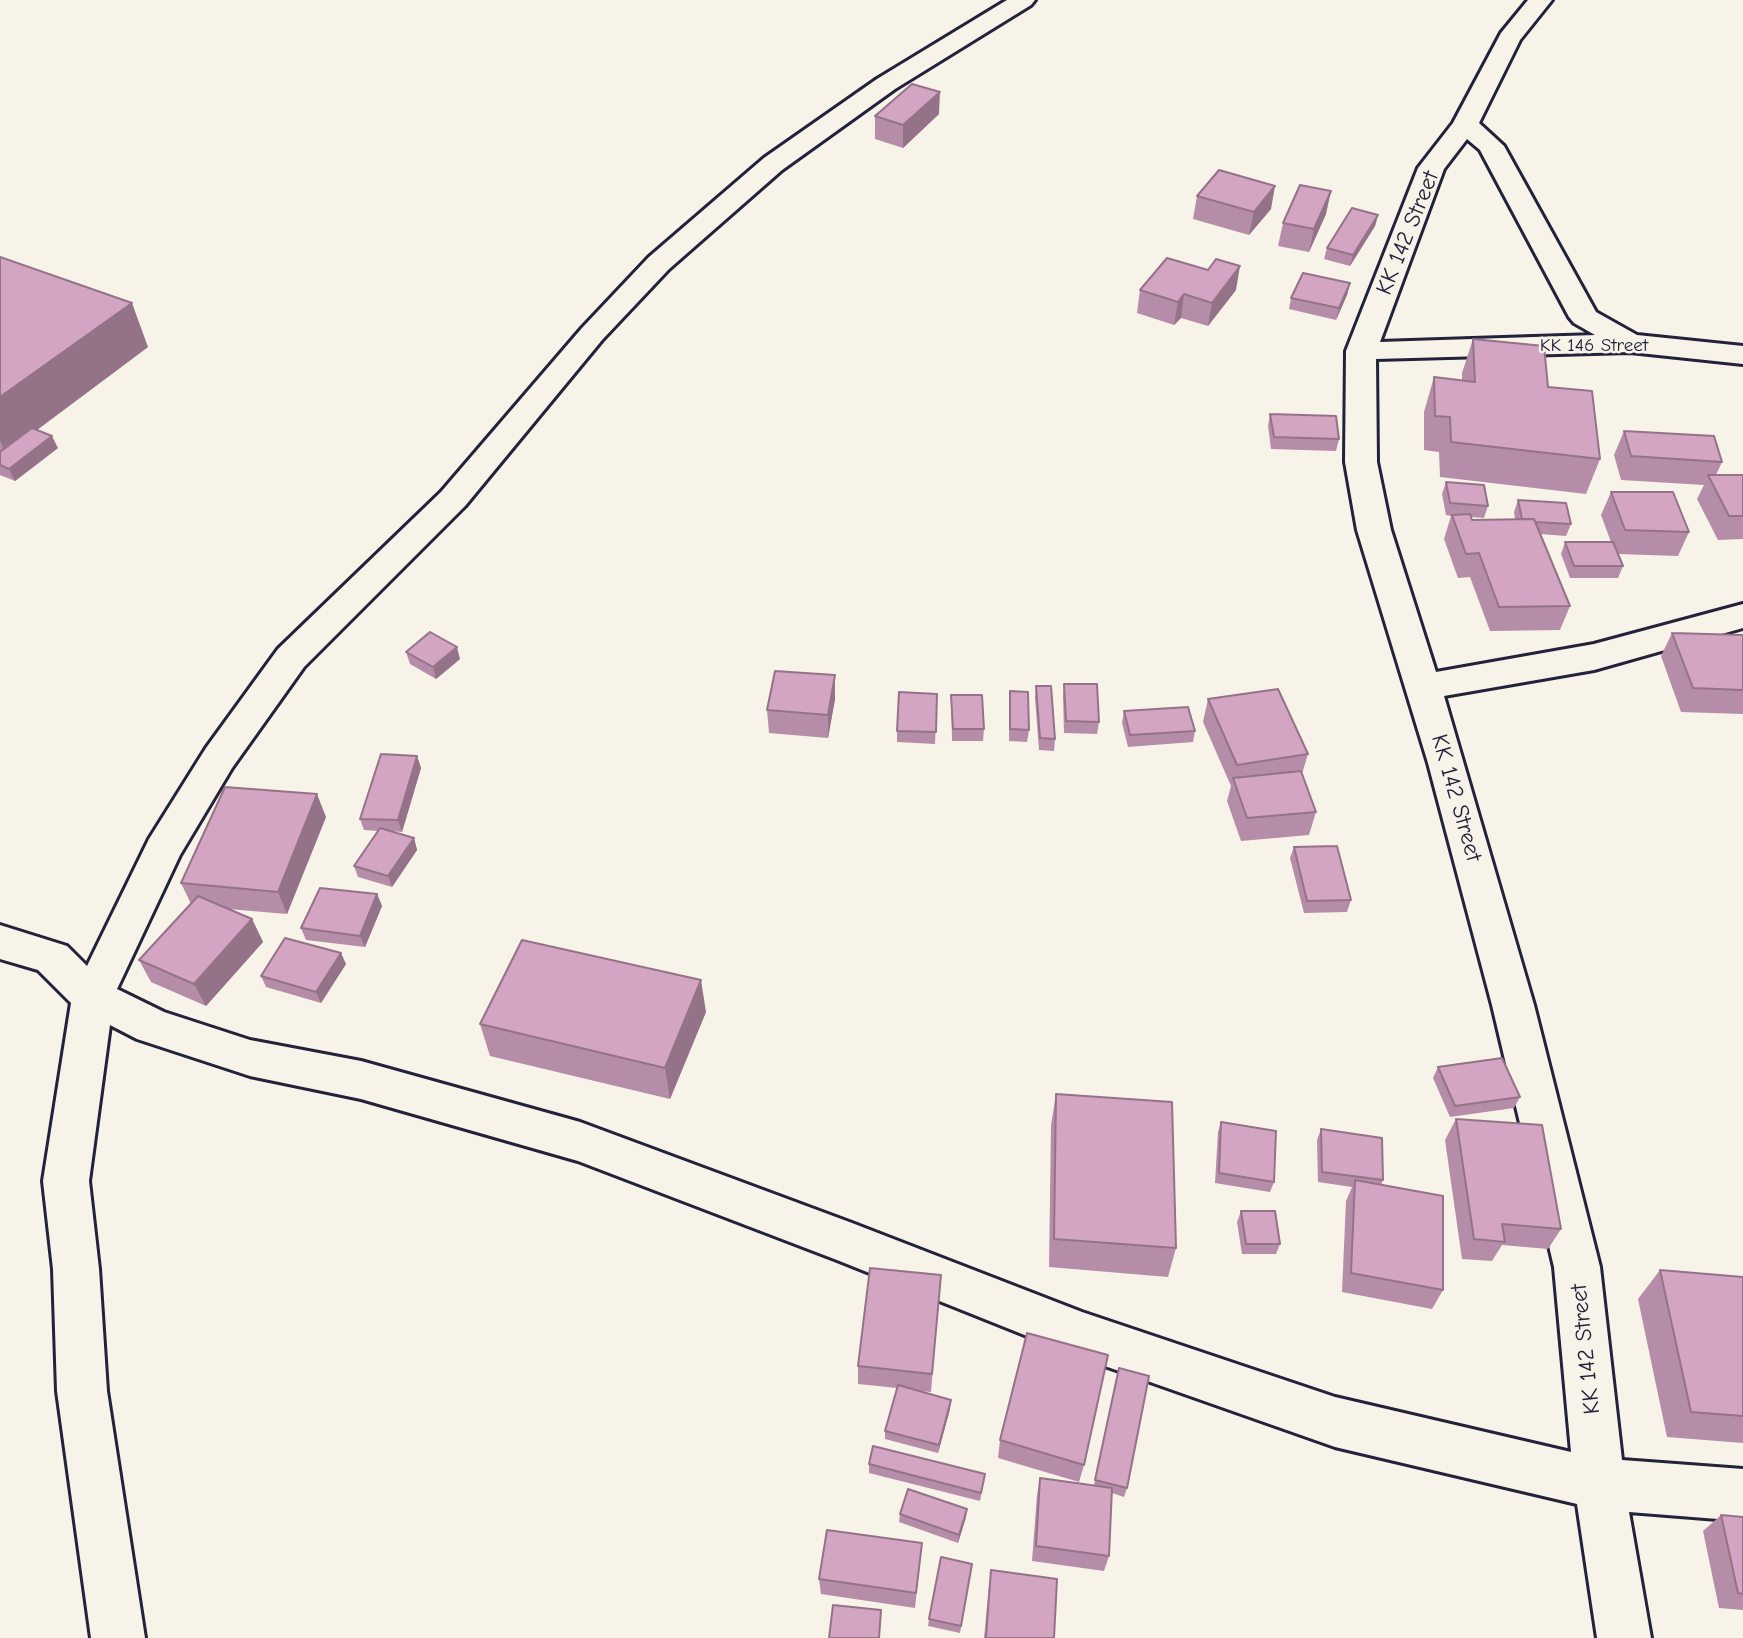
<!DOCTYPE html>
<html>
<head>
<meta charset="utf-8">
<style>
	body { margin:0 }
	canvas { display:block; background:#f7f3e8 }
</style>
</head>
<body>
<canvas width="1743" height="1638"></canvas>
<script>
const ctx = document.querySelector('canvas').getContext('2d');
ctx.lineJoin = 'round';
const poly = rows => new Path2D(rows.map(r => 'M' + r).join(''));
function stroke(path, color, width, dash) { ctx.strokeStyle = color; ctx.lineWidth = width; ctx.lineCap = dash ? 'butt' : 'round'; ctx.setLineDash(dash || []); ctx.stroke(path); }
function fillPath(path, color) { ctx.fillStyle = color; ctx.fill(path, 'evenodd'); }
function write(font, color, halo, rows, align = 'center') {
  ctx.font = font + ' "Comic Neue",sans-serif'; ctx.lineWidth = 5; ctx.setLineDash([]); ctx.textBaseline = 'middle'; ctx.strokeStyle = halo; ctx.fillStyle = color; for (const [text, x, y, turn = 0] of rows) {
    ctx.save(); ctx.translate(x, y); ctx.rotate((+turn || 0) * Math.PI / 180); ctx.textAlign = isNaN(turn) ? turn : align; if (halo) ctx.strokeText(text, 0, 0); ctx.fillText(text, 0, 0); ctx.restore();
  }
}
const minor = poly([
	[1007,0,1035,0,1031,5,895,89,782,170,669,269,602,340,465,506,304,667,232,768,180,855,117,989,164,1012,250,1040,361,1061,580,1122,852,1223,1082,1312,1335,1397,1571,1452,1554,1267,1492,1005,1428,763,1357,530,1345,462,1346,351,1418,168,1453,123,1501,33,1528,0,1552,0,1520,40,1479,123,1504,146,1596,312,1637,335,1743,346,1743,364,1630,352,1376,359,1377,462,1391,530,1436,672,1594,644,1743,604,1743,628,1594,670,1444,696,1534,1005,1600,1267,1622,1460,1743,1469,1743,1521,1629,1512,1651,1638,1597,1638,1577,1504,1335,1447,1082,1358,837,1260,578,1161,361,1099,250,1076,137,1039,110,1025,89,1181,99,1269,107,1391,145,1638,91,1638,57,1391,53,1269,43,1181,71,1003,38,970,0,959,0,925,67,946,87,966,149,839,206,748,278,649,441,492,582,328,649,257,764,158,877,79,1007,0],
	[1467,139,1480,150,1569,317,1574,323,1595,335,1380,342,1444,169,1467,139]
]);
stroke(minor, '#22223b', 6);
fillPath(minor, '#f7f3e8');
fillPath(poly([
	[939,114,903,148,875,139,875,116],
	[1197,196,1271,209,1249,235,1193,219],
	[1326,214,1309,252,1278,246,1283,223],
	[1378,215,1375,226,1350,266,1324,259,1327,248],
	[0,257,148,347,37,430,58,448,15,481,0,475,0,452,1,451,0,451],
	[1350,283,1347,295,1336,320,1289,309,1291,298],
	[1140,290,1236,290,1208,326,1181,318,1174,325,1137,313],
	[1473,339,1548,387,1600,459,1586,494,1440,477,1439,452,1424,450,1424,412,1434,377,1462,380,1462,373],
	[1270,414,1339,439,1336,451,1271,449,1268,426],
	[1624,431,1722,462,1716,475,1743,475,1743,539,1718,540,1697,499,1704,485,1621,480,1614,455],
	[1446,482,1488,506,1484,518,1471,517,1472,520,1515,519,1514,512,1518,500,1571,524,1566,536,1540,534,1570,606,1560,630,1490,631,1470,577,1458,578,1444,539,1451,516,1446,515,1442,494],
	[1611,492,1689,532,1678,556,1618,554,1623,566,1618,578,1570,578,1561,554,1565,542,1611,542,1601,515],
	[1672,633,1743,635,1743,714,1681,712,1661,656],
	[406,652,460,659,436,679,410,664],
	[1064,684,1099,722,1097,734,1064,733,1063,696],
	[1036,686,1055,739,1054,751,1039,750,1035,698],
	[1010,691,1029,730,1027,742,1009,741,1009,703],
	[937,694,935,744,897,742,897,731],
	[951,695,984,729,983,741,952,741],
	[835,699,828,738,769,733,767,710],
	[1208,699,1308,754,1302,774,1316,812,1309,835,1241,841,1227,801,1231,786,1203,722],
	[1124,711,1195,731,1193,742,1128,747,1122,723],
	[417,756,421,768,402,832,390,831,414,838,417,850,392,887,358,877,354,866,378,831,364,830,360,819],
	[326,817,287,914,228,909,252,919,263,942,206,1006,151,982,139,960,191,904,181,883],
	[1294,847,1351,900,1347,912,1304,913,1290,858],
	[377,894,382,906,365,947,306,940,301,928],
	[346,964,321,1003,266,987,261,976],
	[706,1012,670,1099,490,1056,480,1024],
	[1438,1067,1520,1097,1514,1108,1450,1117,1433,1078],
	[1056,1094,1176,1248,1168,1277,1049,1267,1051,1125],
	[1456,1119,1561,1229,1548,1249,1502,1245,1492,1261,1462,1259,1445,1140],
	[1221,1122,1274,1182,1270,1192,1215,1183,1218,1132],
	[1321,1129,1383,1180,1381,1185,1443,1290,1432,1309,1342,1292,1346,1201,1352,1187,1318,1182,1317,1140],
	[1241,1211,1280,1244,1276,1254,1242,1254,1237,1222],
	[1660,1270,1743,1277,1743,1443,1667,1437,1638,1299],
	[941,1275,931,1392,920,1391,950,1409,938,1453,885,1439,885,1431,897,1388,858,1384,858,1366],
	[1119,1368,1127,1488,1124,1497,1112,1493,1109,1556,1104,1571,1032,1561,1037,1495,1040,1478,1094,1485],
	[1000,1440,1084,1465,1079,1482,998,1458],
	[869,1464,985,1474,980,1501,869,1473],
	[900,1514,966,1517,958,1543,899,1522],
	[1721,1515,1743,1517,1743,1610,1719,1608,1703,1531],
	[922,1543,915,1608,821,1594,819,1579],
	[972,1564,960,1633,928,1626,929,1619],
	[991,1570,1054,1638,984,1638,989,1585]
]), '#b68da8');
fillPath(poly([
	[940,92,939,114,903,148,903,125],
	[1275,186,1271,209,1249,235,1254,212],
	[1331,191,1326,214,1309,252,1314,229],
	[1378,215,1375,226,1350,266,1353,255],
	[1240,266,1236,290,1208,326,1212,303],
	[1350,283,1347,295,1336,320,1339,308],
	[1184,294,1181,318,1174,325,1178,302],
	[132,303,148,347,6,453,0,441,0,397],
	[52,436,58,448,15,481,9,469],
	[457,647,460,659,436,679,433,667],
	[835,675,835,699,828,738,828,715],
	[417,756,421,768,402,832,398,820],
	[317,794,326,817,287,914,278,892],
	[414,838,417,850,392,887,388,876],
	[377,894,382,906,365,947,360,936],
	[252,919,263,942,206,1006,194,984],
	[341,953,346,964,321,1003,316,992],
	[701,980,706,1012,670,1099,665,1068],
	[951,1400,950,1409,938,1453,939,1445],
	[967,1509,966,1517,958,1543,959,1535]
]), '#947388');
const building = poly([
	[912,84,940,92,903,125,875,116,912,84],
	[1219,170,1275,186,1254,212,1197,196,1219,170],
	[1300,185,1331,191,1314,229,1283,223,1300,185],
	[1352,208,1378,215,1353,255,1327,248,1352,208],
	[0,257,132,303,0,397,0,257],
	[1167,258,1208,270,1216,259,1240,266,1212,303,1184,294,1178,302,1140,290,1167,258],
	[1303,273,1350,283,1339,308,1291,298,1303,273],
	[1473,339,1544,346,1548,387,1592,391,1600,459,1451,442,1450,417,1435,416,1434,377,1475,382,1473,339],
	[1270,414,1336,416,1339,439,1274,437,1270,414],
	[32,428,52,436,9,469,0,465,0,452,32,428],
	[1624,431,1714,436,1722,462,1631,456,1624,431],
	[1708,475,1743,475,1743,516,1729,516,1708,475],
	[1446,482,1484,485,1488,506,1450,503,1446,482],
	[1611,492,1673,492,1689,532,1625,530,1611,492],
	[1518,500,1566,503,1571,524,1535,522,1534,519,1522,519,1518,500],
	[1470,514,1472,520,1534,519,1570,606,1499,607,1479,553,1466,554,1452,515,1470,514],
	[1565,542,1613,542,1623,566,1574,566,1565,542],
	[430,632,457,647,433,667,406,652,430,632],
	[1672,633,1743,635,1743,690,1693,688,1672,633],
	[775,671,835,675,828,715,767,710,775,671],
	[1064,684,1097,684,1099,722,1066,721,1064,684],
	[1036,686,1051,686,1055,739,1040,738,1036,686],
	[1278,689,1308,754,1237,765,1208,699,1278,689],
	[1010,691,1028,692,1029,730,1010,729,1010,691],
	[899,692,937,694,936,732,897,731,899,692],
	[951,695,982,695,984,729,953,729,951,695],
	[1188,707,1195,731,1130,735,1124,711,1188,707],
	[381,754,417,756,398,820,360,819,381,754],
	[1301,771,1316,812,1247,818,1233,778,1301,771],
	[225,787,317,794,278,892,181,883,225,787],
	[380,828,414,838,388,876,354,866,380,828],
	[1337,846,1351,900,1307,901,1294,847,1337,846],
	[320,888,377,894,360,936,301,928,320,888],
	[198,896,252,919,194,984,139,960,198,896],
	[285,938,341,953,316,992,261,976,285,938],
	[522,940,701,980,665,1068,480,1024,522,940],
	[1502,1058,1520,1097,1455,1106,1438,1067,1502,1058],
	[1056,1094,1172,1102,1176,1248,1054,1239,1056,1094],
	[1456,1119,1542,1125,1561,1229,1502,1224,1505,1242,1474,1239,1456,1119],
	[1221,1122,1276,1131,1274,1182,1219,1173,1221,1122],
	[1321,1129,1382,1138,1383,1180,1322,1172,1321,1129],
	[1355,1180,1443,1196,1443,1290,1351,1273,1355,1180],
	[1241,1211,1275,1211,1280,1244,1246,1244,1241,1211],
	[870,1268,941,1275,932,1374,858,1366,870,1268],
	[1660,1270,1743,1277,1743,1416,1691,1412,1660,1270],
	[1027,1333,1108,1355,1084,1465,1000,1440,1027,1333],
	[1119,1368,1149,1376,1127,1488,1095,1480,1119,1368],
	[898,1385,951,1400,939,1445,885,1431,898,1385],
	[873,1446,985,1474,981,1493,869,1464,873,1446],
	[1040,1478,1112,1488,1109,1556,1036,1546,1040,1478],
	[908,1489,967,1509,959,1535,900,1514,908,1489],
	[1721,1515,1743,1517,1743,1594,1738,1593,1721,1515],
	[827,1530,922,1543,916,1593,819,1579,827,1530],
	[941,1557,972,1564,961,1626,929,1619,941,1557],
	[991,1570,1057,1579,1054,1638,986,1638,991,1570],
	[833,1605,881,1610,879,1638,829,1638,833,1605]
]);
fillPath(building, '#d4a4c3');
stroke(building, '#947388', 2);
write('19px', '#22223b', '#f7f3e8', [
	["KK 146 Street",1594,346]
]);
write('23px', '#22223b', '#f7f3e8', [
	["KK 142 Street",1408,233,-68],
	["KK 142 Street",1456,798,74],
	["KK 142 Street",1586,1349,-96]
]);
</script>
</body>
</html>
